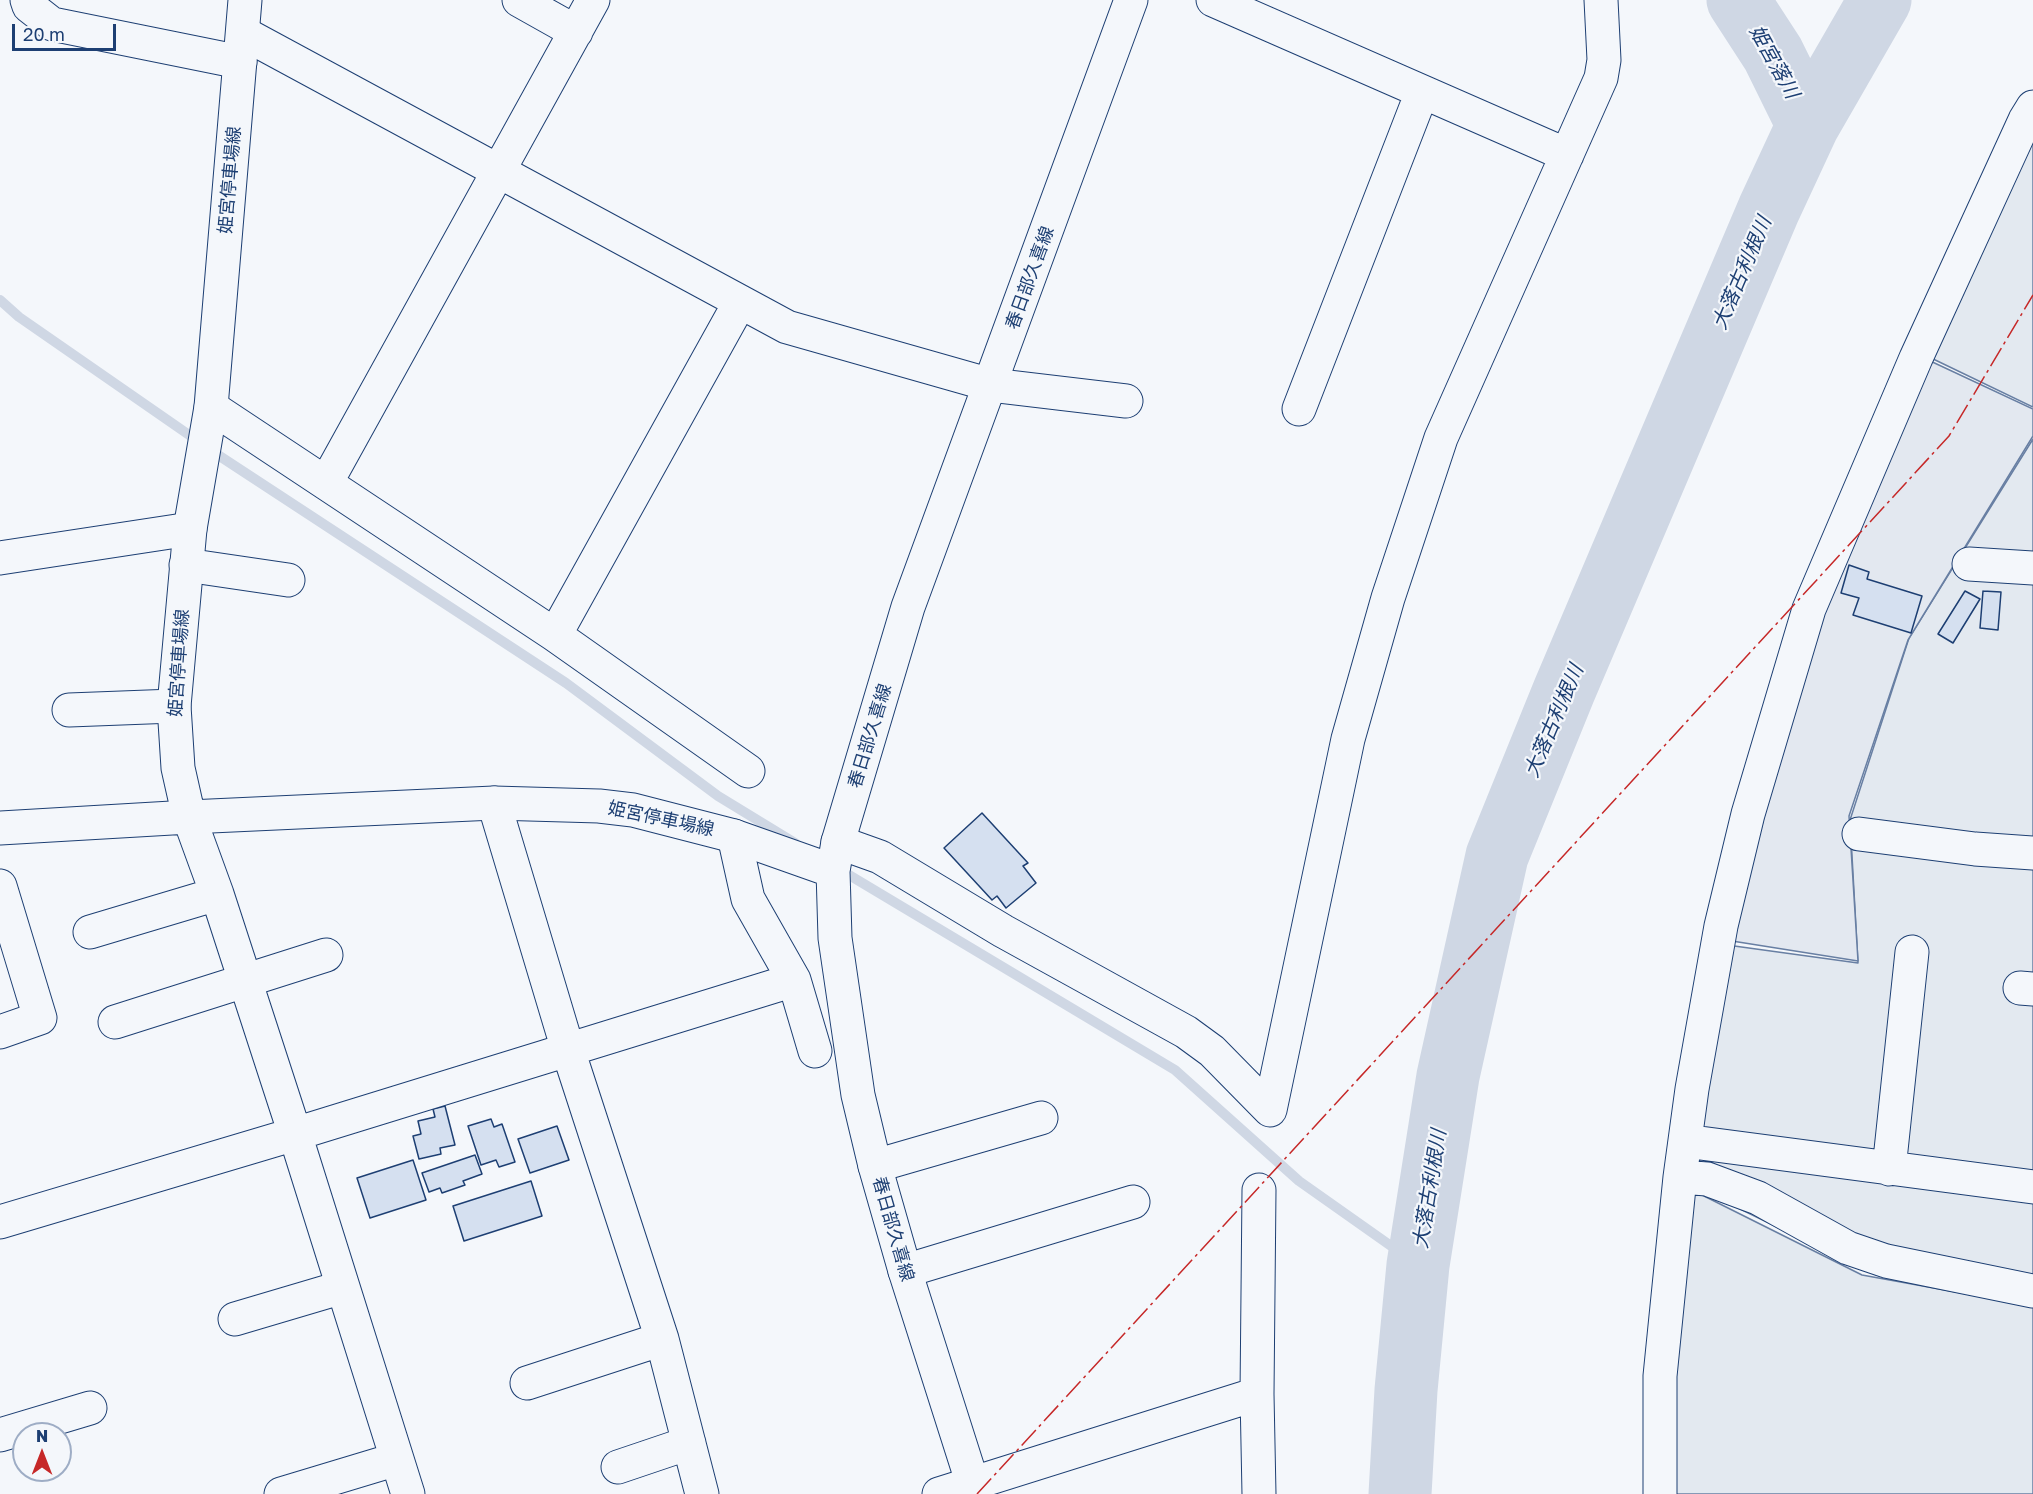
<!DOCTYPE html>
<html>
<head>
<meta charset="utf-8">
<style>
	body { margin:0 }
	#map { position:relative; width:2033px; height:1494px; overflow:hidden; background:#f4f7fb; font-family:"Golos Text",sans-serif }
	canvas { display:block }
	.north { position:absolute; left:12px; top:1422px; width:60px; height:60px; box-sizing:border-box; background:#f4f7fb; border:2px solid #9eadc5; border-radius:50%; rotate:0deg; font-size:16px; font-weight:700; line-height:24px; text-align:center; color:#1d3f73 }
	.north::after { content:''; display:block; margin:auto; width:21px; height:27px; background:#c62828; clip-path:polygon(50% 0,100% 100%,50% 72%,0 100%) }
	.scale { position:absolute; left:12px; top:24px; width:104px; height:27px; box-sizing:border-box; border:3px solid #1d3f73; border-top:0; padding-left:8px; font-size:18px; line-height:21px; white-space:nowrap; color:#1d3f73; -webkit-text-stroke:4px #f4f7fb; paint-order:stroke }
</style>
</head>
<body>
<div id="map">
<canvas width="2033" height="1494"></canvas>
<div class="north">N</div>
<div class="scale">20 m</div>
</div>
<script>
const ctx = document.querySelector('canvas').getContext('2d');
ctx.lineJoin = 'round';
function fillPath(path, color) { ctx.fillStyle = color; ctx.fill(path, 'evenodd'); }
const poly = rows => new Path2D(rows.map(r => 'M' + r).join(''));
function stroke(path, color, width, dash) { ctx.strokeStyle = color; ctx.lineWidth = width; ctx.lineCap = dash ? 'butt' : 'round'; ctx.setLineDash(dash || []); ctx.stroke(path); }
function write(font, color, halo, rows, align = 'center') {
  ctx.font = font + ' "Golos Text","Noto Sans JP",sans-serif'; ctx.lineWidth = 4.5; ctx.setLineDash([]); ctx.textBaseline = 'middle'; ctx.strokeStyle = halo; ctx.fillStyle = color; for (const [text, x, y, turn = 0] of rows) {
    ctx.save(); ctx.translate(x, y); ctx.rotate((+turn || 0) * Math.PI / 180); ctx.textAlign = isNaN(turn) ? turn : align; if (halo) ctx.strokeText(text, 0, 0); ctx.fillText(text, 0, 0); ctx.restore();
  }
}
const green = poly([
	[2033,139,2033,407,1929,357,2033,139],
	[2033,439,2033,1302,1867,1271,1691,1185,1727,945,1858,963,1850,820,1909,638,2033,439],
	[1690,1189,1862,1275,2033,1306,2033,1494,1673,1494,1672,1358,1690,1189]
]);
fillPath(green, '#e3e9f0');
stroke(green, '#687fa3', 1.5);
const parking = poly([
	[1926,359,2033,409,2033,436,1908,640,1849,816,1858,961,1732,941,1817,612,1926,359]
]);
fillPath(parking, '#e3e8f0');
stroke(parking, '#687fa3', 1.5);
stroke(poly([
	[0,300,19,317,218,455,566,683,718,796,795,843],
	[839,869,1175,1070,1299,1181,1418,1265]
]), '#cfd7e4', 10);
stroke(poly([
	[1738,0,1773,54,1808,125],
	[1400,1494,1406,1390,1418,1265,1448,1076,1497,856,1564,691,1769,209,1808,125,1880,0]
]), '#cfd7e4', 63);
const building = poly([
	[1849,565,1869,572,1867,579,1922,596,1911,633,1853,615,1859,598,1841,593,1849,565],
	[1965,591,1980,599,1953,643,1938,634,1965,591],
	[1983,591,2001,592,1998,630,1980,628,1983,591],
	[982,813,1028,863,1023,866,1036,883,1006,908,997,896,992,900,944,848,982,813],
	[445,1106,455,1145,440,1148,441,1154,419,1159,413,1136,421,1134,418,1121,435,1117,433,1109,445,1106],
	[491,1119,494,1127,502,1124,515,1162,499,1167,496,1160,481,1165,468,1126,491,1119],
	[557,1126,569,1160,530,1173,518,1139,557,1126],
	[475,1155,482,1174,463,1181,465,1185,442,1193,440,1188,429,1192,422,1173,475,1155],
	[413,1160,426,1200,370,1218,357,1178,413,1160],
	[531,1181,542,1216,464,1241,453,1206,531,1181]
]);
fillPath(building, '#d5e0f0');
stroke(building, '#1d3f73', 1.5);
const minor = poly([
	[27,0,29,6,52,24,240,62],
	[519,0,576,32],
	[1213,0,1567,155],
	[243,33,787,327,991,385,1126,401],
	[211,407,555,635,748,771],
	[1299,409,1422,92],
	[326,483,593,0],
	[0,558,190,529],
	[1969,564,2033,568],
	[186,565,288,580],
	[555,635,740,302],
	[69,710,174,706],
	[494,803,568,1050,662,1339,702,1494],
	[0,828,189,817,217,894,295,1134,408,1494],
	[1859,834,1975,849,2033,853],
	[838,842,880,857,1003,931,1186,1032,1212,1051,1270,1110,1348,739,1388,598,1441,438,1601,78,1604,60,1601,0],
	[0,886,40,1018,0,1032],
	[90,932,217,894],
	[794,980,815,1051],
	[2020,988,2033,989],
	[115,1022,326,955],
	[1685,1141,2033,1187],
	[875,1166,1041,1118],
	[1889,1169,1912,952],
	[1680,1177,1707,1179,1758,1198,1848,1248,1886,1261,2033,1291],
	[0,1222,295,1134,794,980,748,899,734,836],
	[905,1271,1133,1202],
	[235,1319,343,1287],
	[527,1383,662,1339],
	[0,1435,90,1408],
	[618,1467,689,1443],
	[281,1494,397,1459],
	[939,1494,1257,1394],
	[1259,1494,1257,1394,1259,1190],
	[1660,1494,1660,1376,1680,1177,1692,1089,1721,926,1748,814,1809,609,1916,358,2025,120,2033,107]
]);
const major = poly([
	[245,0,211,407,190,529,174,706,178,768,189,817,494,803,599,806,633,810,734,836,833,871],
	[976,1494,905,1271,875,1166,858,1095,835,938,833,871,838,842,908,607,1131,0]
]);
stroke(minor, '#1d3f73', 35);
stroke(major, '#1d3f73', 35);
stroke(minor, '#f4f7fb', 33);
stroke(major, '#f4f7fb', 33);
stroke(poly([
	[977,1494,1949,436,2033,295]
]), '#c62828', 1.5, [21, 4.5, 3, 4.5]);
write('18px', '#1d3f73', '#f4f7fb', [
	["姫宮停車場線",230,180,-85],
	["春日部久喜線",1030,278,-70],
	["姫宮停車場線",179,663,-86],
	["春日部久喜線",870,736,-73],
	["姫宮停車場線",661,819,12],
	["春日部久喜線",893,1229,74]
]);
write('italic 20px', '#1d3f73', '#f4f7fb', [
	["姫宮落川",1774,62,61],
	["大落古利根川",1742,273,-67],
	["大落古利根川",1554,721,-67],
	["大落古利根川",1430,1189,-81]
]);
</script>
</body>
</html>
